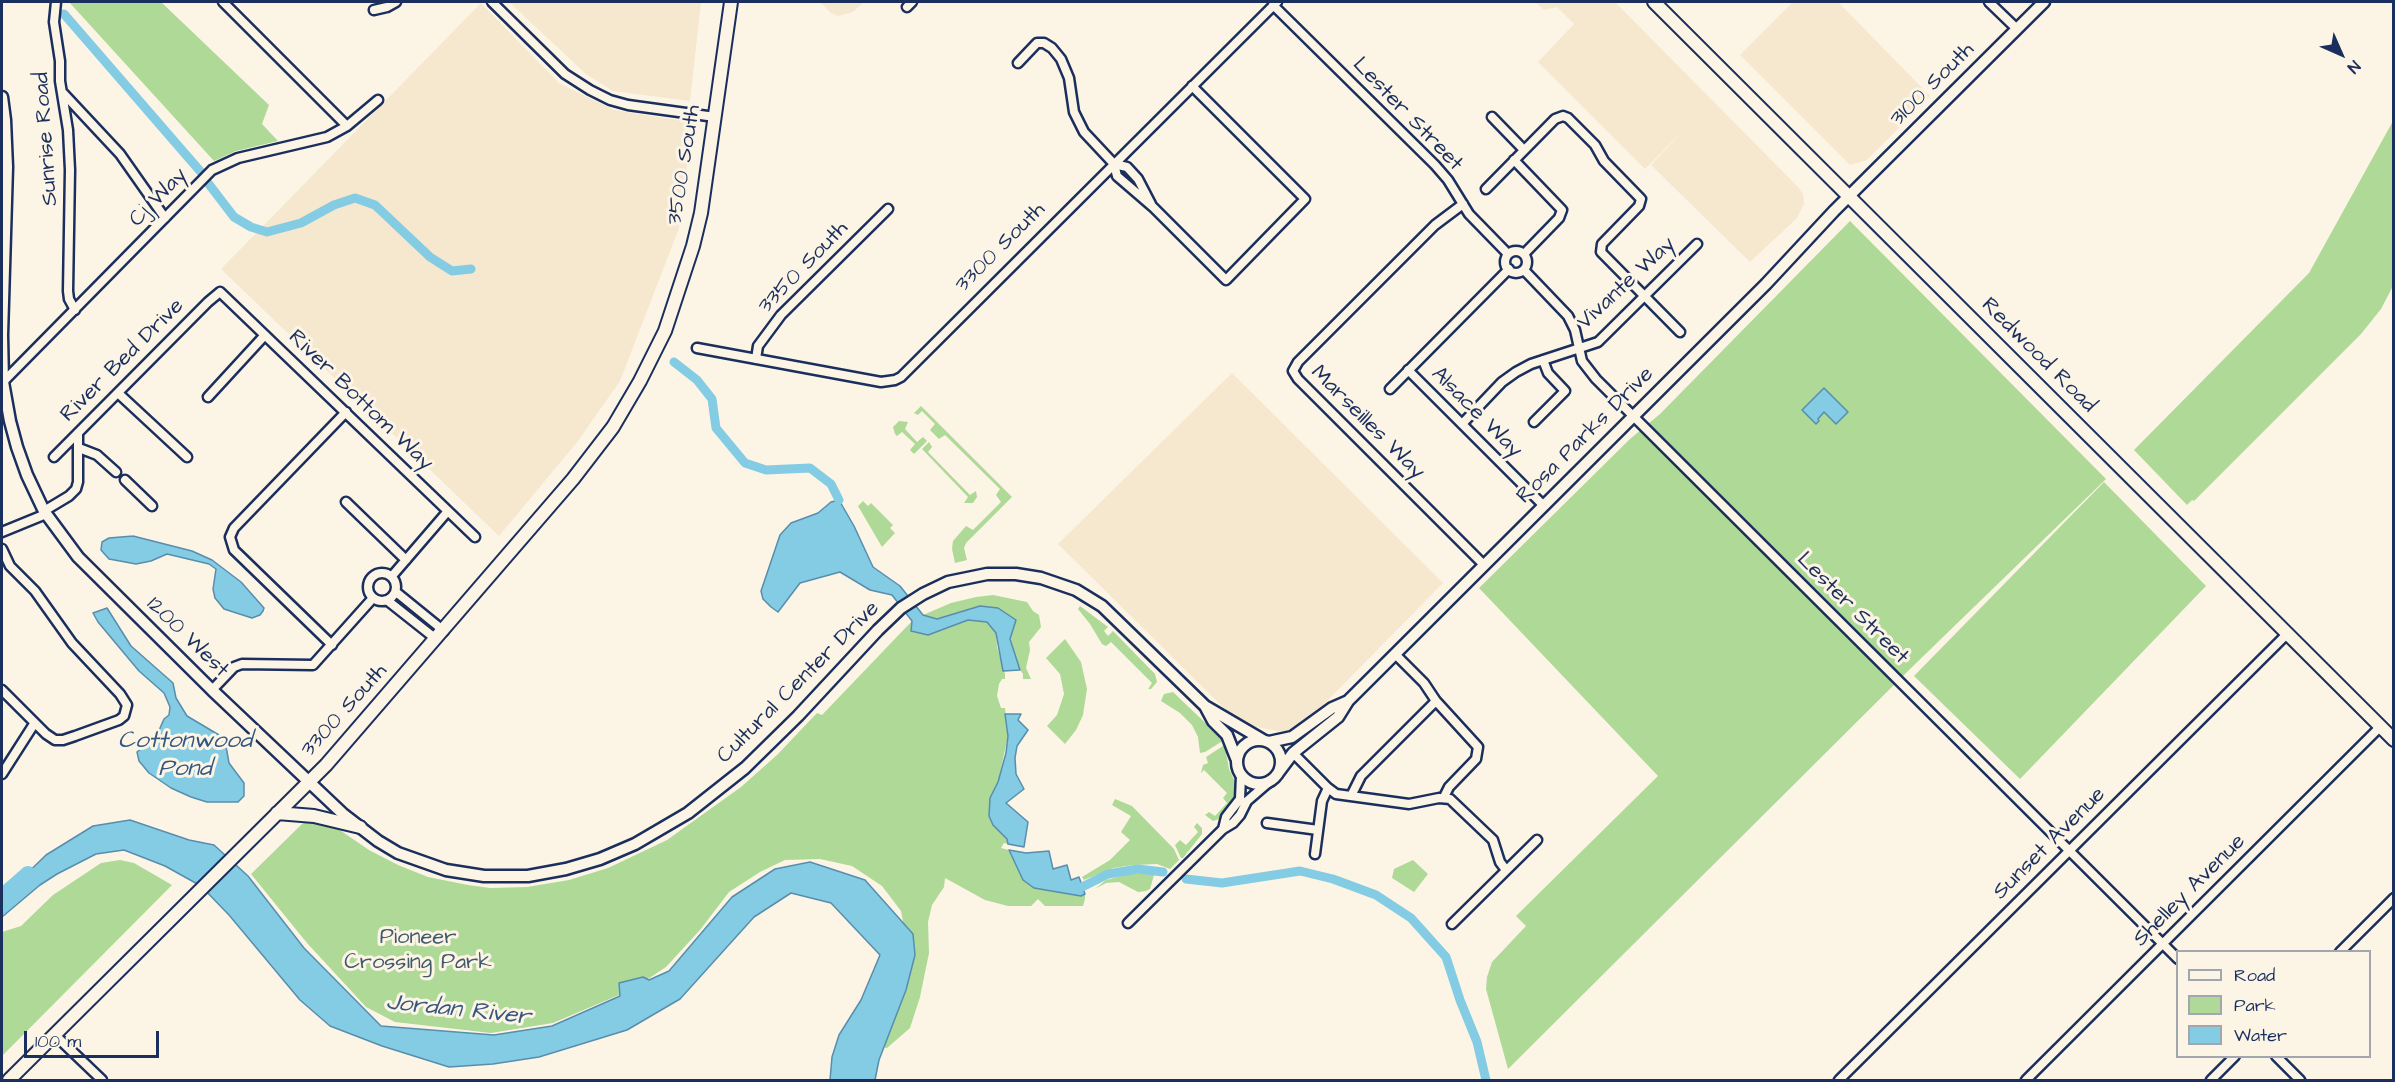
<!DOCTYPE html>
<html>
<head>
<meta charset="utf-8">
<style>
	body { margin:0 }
	#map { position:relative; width:2395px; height:1082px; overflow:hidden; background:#fcf5e5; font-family:"Architects Daughter",sans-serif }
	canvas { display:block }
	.frame { position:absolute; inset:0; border:3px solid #1b2f5e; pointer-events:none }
	.legend { position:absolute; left:2176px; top:950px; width:195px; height:108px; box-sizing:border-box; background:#fcf5e5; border:2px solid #a2a6af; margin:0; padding:8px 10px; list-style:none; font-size:18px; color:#1b2f5e }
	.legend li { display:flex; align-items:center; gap:12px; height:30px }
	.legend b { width:30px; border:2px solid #a2a6af }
	.north { position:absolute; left:2311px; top:24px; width:60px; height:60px; -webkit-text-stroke:4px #fcf5e5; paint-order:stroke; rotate:135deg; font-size:16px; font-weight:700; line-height:24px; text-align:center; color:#1b2f5e }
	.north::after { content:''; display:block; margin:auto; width:21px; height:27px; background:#1b2f5e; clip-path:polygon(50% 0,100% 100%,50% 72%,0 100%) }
	.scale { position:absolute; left:24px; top:1031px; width:135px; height:27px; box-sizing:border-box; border:3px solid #1b2f5e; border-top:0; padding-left:8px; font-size:18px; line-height:21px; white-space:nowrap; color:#1b2f5e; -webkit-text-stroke:4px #fcf5e5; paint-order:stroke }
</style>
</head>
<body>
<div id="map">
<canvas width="2395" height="1082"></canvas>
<div class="frame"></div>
<ul class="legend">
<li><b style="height:8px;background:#fcf5e5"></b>Road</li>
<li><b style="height:16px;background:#aed997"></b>Park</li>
<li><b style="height:16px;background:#83cce4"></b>Water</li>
</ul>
<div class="north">N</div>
<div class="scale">100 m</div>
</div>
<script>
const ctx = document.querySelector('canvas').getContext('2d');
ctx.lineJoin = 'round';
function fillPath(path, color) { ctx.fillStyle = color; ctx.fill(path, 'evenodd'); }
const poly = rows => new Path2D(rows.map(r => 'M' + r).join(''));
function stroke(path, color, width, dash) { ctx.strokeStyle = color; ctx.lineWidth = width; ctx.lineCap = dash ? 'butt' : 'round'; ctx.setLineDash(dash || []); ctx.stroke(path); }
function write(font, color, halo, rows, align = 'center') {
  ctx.font = font + ' "Architects Daughter",sans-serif'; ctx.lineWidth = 6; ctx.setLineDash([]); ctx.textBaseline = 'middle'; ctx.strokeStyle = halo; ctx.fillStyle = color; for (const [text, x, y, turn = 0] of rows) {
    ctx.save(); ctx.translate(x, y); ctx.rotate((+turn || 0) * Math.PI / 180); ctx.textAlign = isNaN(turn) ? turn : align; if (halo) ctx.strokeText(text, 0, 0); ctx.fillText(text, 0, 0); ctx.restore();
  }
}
fillPath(poly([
	[509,2,701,2,690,101,613,91,586,74],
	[820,2,864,2,853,12,838,16,831,13],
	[1535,2,1615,2,1798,187,1803,194,1804,204,1797,218,1750,262,1651,165,1688,126,1645,169,1538,62,1574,24,1557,7,1544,10],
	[1793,2,1838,2,1930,96,1867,160,1850,165,1740,55],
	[481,3,559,83,614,110,696,123,688,158,679,228,620,381,578,441,499,536,221,269],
	[1232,373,1443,583,1324,704,1294,728,1285,732,1256,727,1230,714,1058,544]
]), '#f6e7cf');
fillPath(poly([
	[69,2,161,2,269,105,262,124,278,141,236,151,214,161],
	[2393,121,2393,286,2381,309,2361,334,2194,501,2192,500,2187,505,2134,450,2309,273],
	[1850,221,2106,479,1908,671,1508,1069,1486,989,1487,977,1492,962,1526,926,1516,916,1658,776,1479,588,1630,439,1660,414],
	[921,406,1012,497,966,543,964,548,967,560,955,563,952,549,953,541,966,526,973,530,1001,502,996,495,1000,489,945,435,939,439,930,430,935,424,922,411,918,415,914,413],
	[899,421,908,422,905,429,917,442,923,437,927,441,914,454,910,450,915,444,902,432,897,436,895,434,893,427],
	[929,442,932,447,928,452,970,495,976,491,977,497,973,503,964,503,968,497,922,449],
	[2104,482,2206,586,2020,779,1914,676],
	[863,501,868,506,871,503,893,525,890,528,895,533,882,547,858,506],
	[993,595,1027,602,1033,611,1039,615,1041,627,1029,642,1030,650,1026,668,1031,679,1023,679,1023,674,1020,670,1010,639,1016,620,980,606,937,619,923,615,951,603,976,597],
	[1080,606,1108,627,1104,631,1108,636,1113,631,1155,674,1157,682,1151,689,1148,689,1152,683,1111,642,1106,646,1102,644,1090,624,1078,609],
	[968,620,987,622,996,633,997,647,1005,674,1005,679,1002,679,999,684,997,696,1001,708,1005,708,1008,736,998,782,993,825,1007,839,1008,844,1004,843,1001,848,1009,850,1023,880,1081,896,1085,894,1085,899,1083,906,1045,906,1038,899,1031,906,1008,906,985,900,945,878,944,887,932,905,928,922,929,953,920,997,910,1028,887,1048,876,1046,906,937,901,911,882,886,852,866,820,859,785,860,760,872,729,892,700,930,666,967,633,989,553,1023,491,1033,395,1022,366,1007,307,943,251,874,302,824,309,820,328,822,369,850,398,865,428,877,468,885,490,888,527,887,569,880,608,868,667,840,741,787,777,755,817,713,822,715,912,621,928,635],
	[1065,639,1081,662,1087,689,1083,715,1076,730,1065,744,1047,726,1057,715,1064,694,1060,674,1046,658],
	[1173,692,1218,735,1222,740,1221,742,1205,752,1200,753,1198,737,1192,725,1180,713,1161,701,1164,694],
	[1223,746,1225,747,1229,769,1237,786,1237,796,1230,808,1219,819,1213,821,1205,815,1209,812,1215,816,1227,803,1223,798,1227,793,1204,770,1201,773,1203,765,1208,763,1206,757],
	[1115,799,1132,806,1174,849,1179,860,1170,869,1157,864,1133,865,1113,868,1084,880,1082,877,1110,860,1130,840,1121,832,1131,816,1112,805],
	[1197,823,1202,828,1202,834,1183,858,1181,858,1175,845,1180,840,1186,845,1198,832,1194,827],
	[120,860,134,863,172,885,2,1056,2,932,21,926,53,895,101,863],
	[1413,860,1428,874,1414,892,1392,878,1394,869],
	[1147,872,1154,875,1150,889,1146,891,1138,892,1119,882,1106,883,1095,889,1106,880,1125,875]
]), '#aed997');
const water = poly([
	[1824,388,1848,412,1836,424,1824,412,1818,419,1819,421,1816,424,1802,410,1824,388],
	[839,500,854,526,873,567,900,586,923,615,937,619,980,606,998,608,1016,620,1010,639,1020,670,1003,671,996,633,987,622,968,620,928,635,911,631,912,621,892,595,870,590,840,572,800,583,778,612,771,607,763,599,761,591,780,535,791,523,818,513,831,502,839,500],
	[133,536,192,551,212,560,241,582,264,608,263,611,260,615,252,618,224,609,215,598,213,589,216,569,209,564,167,554,151,561,136,564,109,559,101,550,102,542,109,538,133,536],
	[107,608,131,646,173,683,176,698,187,716,219,735,226,746,229,763,244,783,244,796,238,802,207,802,191,797,171,788,149,773,139,761,137,752,156,737,164,719,169,715,170,707,164,693,139,671,98,622,93,613,107,608],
	[1005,714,1021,714,1018,720,1028,730,1017,746,1015,758,1016,774,1024,789,1006,803,1028,822,1024,847,1008,844,1007,839,993,825,989,816,990,798,998,782,1006,753,1008,736,1005,714],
	[130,820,189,840,214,845,248,876,304,948,381,1026,494,1035,552,1026,620,996,619,983,643,977,649,980,669,971,732,897,775,869,810,862,865,880,913,934,915,955,906,990,879,1060,875,1080,830,1080,832,1057,839,1035,861,1000,880,955,831,903,791,893,754,917,680,999,627,1030,539,1057,493,1064,449,1067,382,1046,330,1026,300,1000,229,915,201,886,165,866,124,850,96,854,57,874,40,885,2,917,2,893,9,891,46,855,93,826,130,820],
	[1009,850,1026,853,1049,851,1053,869,1067,865,1071,880,1079,877,1085,894,1081,896,1034,888,1023,880,1009,850]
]);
fillPath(water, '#83cce4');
stroke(water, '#598dae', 1.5);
stroke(poly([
	[64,14,200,171],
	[208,183,234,217,251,227,267,232,301,223,334,205,355,198,375,205,430,257,452,271,471,269],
	[674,362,697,380,712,399,716,428,745,463,766,470,810,468,831,484,839,500],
	[1186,879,1222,883,1300,871,1333,879,1376,895,1411,918,1446,957,1460,1000,1477,1042,1486,1080],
	[1070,887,1082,887,1108,874,1138,869,1163,872]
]), '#83cce4', 9);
stroke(poly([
	[2,897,28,874]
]), '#83cce4', 16);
const street = poly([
	[56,2,54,22,60,61,60,81,68,130,70,170,68,291,69,299,75,310],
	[223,2,347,126],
	[492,2,565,74,590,90,610,100,628,105,715,117],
	[1989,2,2017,29],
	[1273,5,1435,165,1448,180,1469,214,1508,254],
	[907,7,912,2],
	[374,10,387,7,396,2],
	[1018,63,1037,43,1044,43,1052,48,1061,59,1069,78,1074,112,1084,132,1114,164,1127,167,1138,179,1151,204],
	[63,93,120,154,165,218],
	[1492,117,1524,150],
	[1514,160,1562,210,1559,218,1524,254],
	[1114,164,1117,176,1153,207,1226,280,1305,199,1192,86],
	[1486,189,1555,119,1563,116,1568,118,1595,145,1604,161,1641,199,1639,206,1602,244,1601,252,1680,332],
	[1463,204,1435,225,1298,362,1293,371,1298,379,1484,565],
	'1505 262a11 11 0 1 1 22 0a11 11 0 1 1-22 0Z',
	[1524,270,1568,316,1575,330,1582,361,1596,379,2178,959],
	[697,348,881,382,895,380,901,377,1277,2],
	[756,359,758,346,781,315,888,209],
	[1408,370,1544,506],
	[3,382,212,170,238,158,327,137,347,126,378,100],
	[1390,389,1509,269],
	[118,393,187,457],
	[208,397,265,335],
	[1534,422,1565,391,1548,373,1543,360],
	[1462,424,1502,382,1516,372,1531,364,1598,342,1697,244],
	[79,448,97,455,116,472],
	[54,457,208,302,220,292,475,537],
	[125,480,152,506],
	[346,502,406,560],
	[44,511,69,496,76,489,78,482,78,433],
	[2,532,46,514],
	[2,549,10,566,35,591,72,643,120,694,127,705,124,716,119,720,75,736,63,740,55,740,46,734,2,690],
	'368 587a14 14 0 1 1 28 0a14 14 0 1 1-28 0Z',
	[392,576,448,511],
	[396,592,444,631],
	[388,601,436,639],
	[332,645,234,550,230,537,234,528,346,412],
	[1395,654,1424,683,1436,701,1478,747,1476,759,1449,787,1444,797],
	[212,690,234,667,242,664,313,665,373,598],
	[1293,753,1328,788,1336,794,1409,804,1439,798,1450,799,1493,840,1500,862,1506,870],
	[2,774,34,724],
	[1351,796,1361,776,1436,701],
	[1267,823,1318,830],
	[1223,829,1226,817,1240,799,1241,776],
	[1315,854,1322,801,1328,788],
	[1128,923,1223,829,1233,823,1240,815,1247,801,1269,782],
	[1452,924,1537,840],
	[2340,952,2394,898],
	[55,1035,102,1080],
	[2276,1056,2300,1080],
	[1839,1080,2287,634],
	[2026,1080,2380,727],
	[2211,1080,2235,1056]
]);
const secondary = poly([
	[2,97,5,120,7,167,2,335,3,382,10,421,17,447,27,475,44,511,78,557,212,690,343,814,378,841,398,853,446,870,484,876,528,876,566,869,600,859,635,844,688,813,745,768,798,716,878,630,901,608,923,594,948,582,987,574,1016,574,1041,578,1076,590,1102,606,1205,706,1213,721,1227,735,1236,758],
	[1205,706,1263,740],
	'1237 762a22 22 0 1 1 44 0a22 22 0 1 1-44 0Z',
	[1269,742,1292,737,1332,708,1348,701],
	[1278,773,1293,753,1338,717,1348,701,1766,284,1834,211,2044,2]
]);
const primary = poly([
	[1654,2,2394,740],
	[277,813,314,816,360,827],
	[9,1080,326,765,573,479,613,427,640,381,665,331,693,246,701,213,731,2]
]);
stroke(street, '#1b2f5e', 13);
stroke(secondary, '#1b2f5e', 15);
stroke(primary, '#1b2f5e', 16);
stroke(street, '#fcf5e5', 8);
stroke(secondary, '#fcf5e5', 10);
stroke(primary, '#fcf5e5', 12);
write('22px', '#1b2f5e', '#fcf5e5', [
	["3100 South",1933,85,-45],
	["Lester Street",1407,115,46],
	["Sunrise Road",47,139,-94],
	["3500 South",685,165,-81],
	["Cj Way",159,198,-46],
	["3300 South",1001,248,-45],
	["3350 South",804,268,-46],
	["Vivante Way",1627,284,-43],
	["Redwood Road",2038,356,45],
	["River Bed Drive",123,361,-45],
	["River Bottom Way",360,401,44],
	["Alsace Way",1476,413,45],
	["Marseilles Way",1367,423,45],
	["Rosa Parks Drive",1586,436,-45],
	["Lester Street",1852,609,45],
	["1200 West",187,638,44],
	["Cultural Center Drive",799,683,-45],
	["3300 South",345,711,-48],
	["Sunset Avenue",2050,844,-45],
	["Shelley Avenue",2190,891,-45]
]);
write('22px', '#405a6c', '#fcf5e5', [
	["Pioneer",418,938],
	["Crossing Park",418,963]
]);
write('italic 24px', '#355680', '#fcf5e5', [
	["Cottonwood",185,742],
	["Pond",185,770],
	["Jordan River",458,1011,6]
]);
</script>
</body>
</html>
